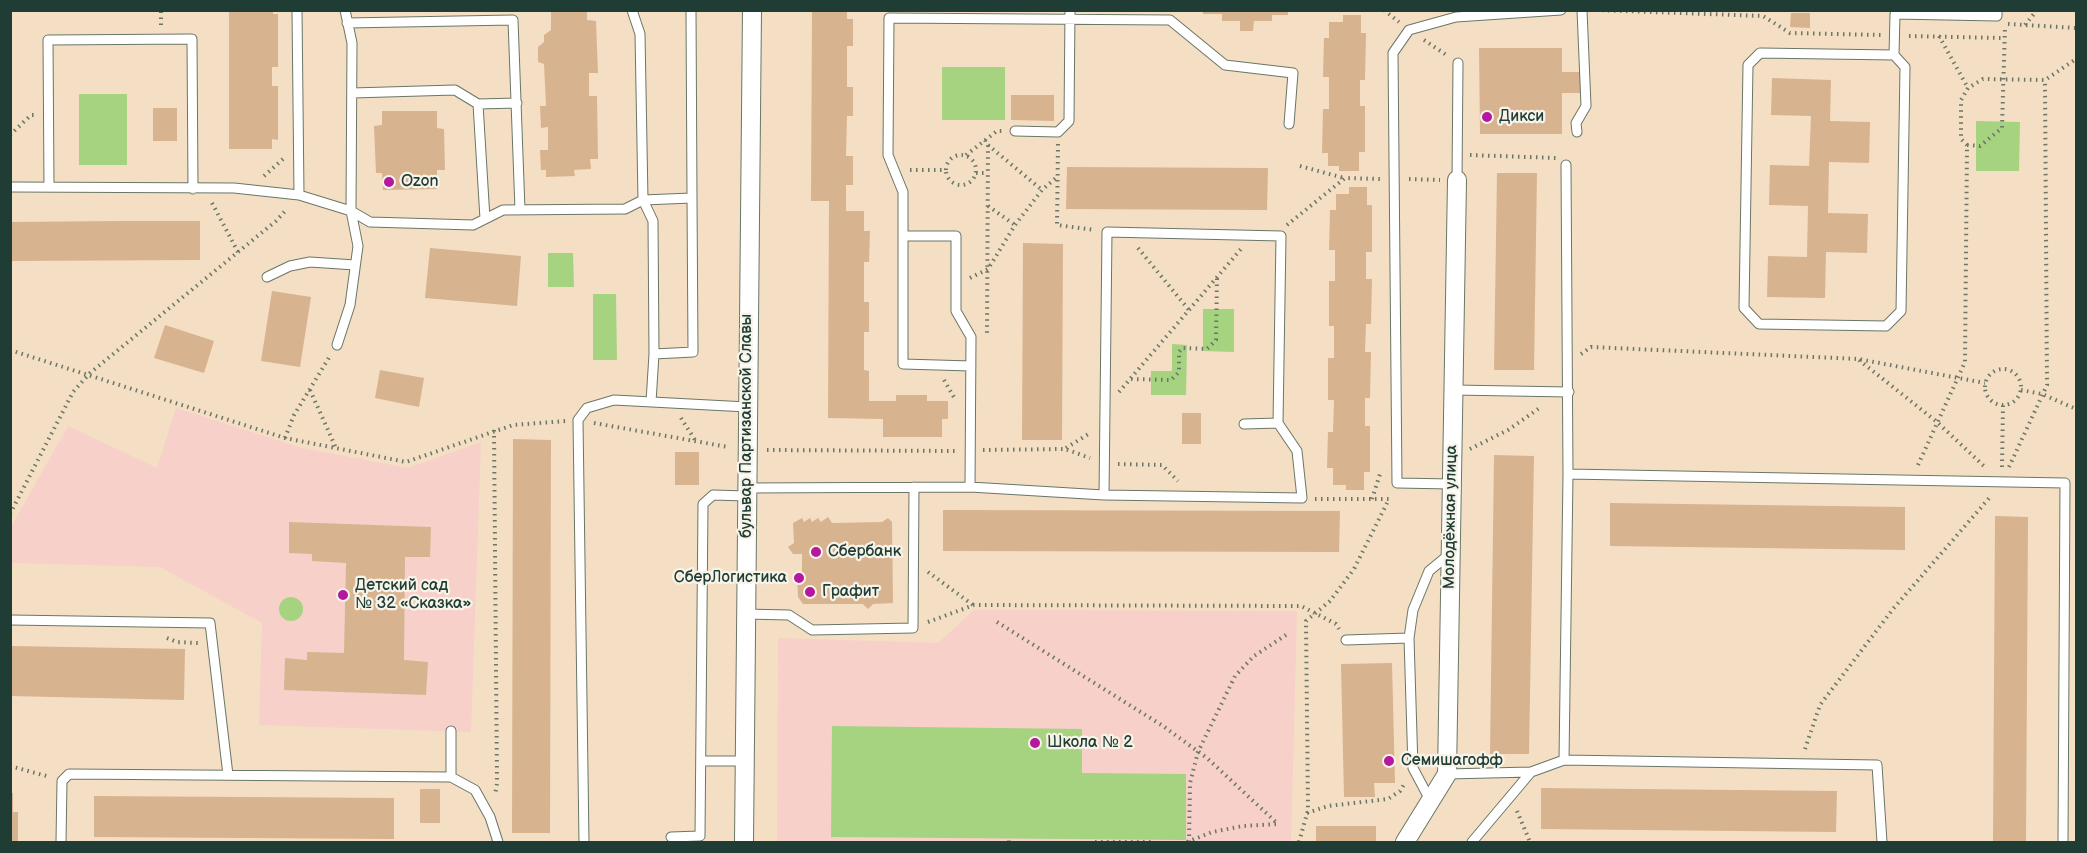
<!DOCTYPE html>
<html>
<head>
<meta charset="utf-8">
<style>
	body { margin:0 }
	#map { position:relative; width:2087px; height:853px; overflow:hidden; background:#f4dfc4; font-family:"Balsamiq Sans",sans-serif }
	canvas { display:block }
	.frame { position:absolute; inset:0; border:12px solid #1f3d34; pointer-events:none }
</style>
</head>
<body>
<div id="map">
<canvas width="2087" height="853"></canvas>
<div class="frame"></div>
</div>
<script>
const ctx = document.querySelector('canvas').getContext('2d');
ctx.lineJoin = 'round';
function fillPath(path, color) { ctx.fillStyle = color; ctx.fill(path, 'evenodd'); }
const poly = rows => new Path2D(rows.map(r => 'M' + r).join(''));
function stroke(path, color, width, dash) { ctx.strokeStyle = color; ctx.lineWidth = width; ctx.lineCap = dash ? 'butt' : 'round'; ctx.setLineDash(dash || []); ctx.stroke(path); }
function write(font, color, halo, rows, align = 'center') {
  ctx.font = font + ' "Balsamiq Sans",sans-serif'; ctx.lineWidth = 4.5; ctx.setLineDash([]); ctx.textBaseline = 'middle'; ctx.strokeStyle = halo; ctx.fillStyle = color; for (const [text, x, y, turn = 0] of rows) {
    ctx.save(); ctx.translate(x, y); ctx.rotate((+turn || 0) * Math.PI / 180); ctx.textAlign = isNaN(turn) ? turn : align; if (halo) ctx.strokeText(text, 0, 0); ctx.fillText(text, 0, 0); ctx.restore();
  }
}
fillPath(poly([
	[176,408,302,448,408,468,481,442,471,732,259,725,262,623,160,567,11,563,11,527,68,426,157,468],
	[974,610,1297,611,1291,842,777,842,778,638,938,643]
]), '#f7d0c9');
fillPath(poly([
	[942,67,1005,67,1005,120,942,120],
	[79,94,127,94,127,165,79,165],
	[1976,121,2020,122,2019,171,1976,171],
	[548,253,573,253,574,287,548,287],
	[593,294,616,294,617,360,593,360],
	[1203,309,1234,309,1234,352,1203,351],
	[1172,344,1187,345,1186,395,1151,395,1151,371,1172,371],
	'279 609a12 12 0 1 1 24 0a12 12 0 1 1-24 0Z',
	[832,726,1082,729,1082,773,1186,774,1186,840,831,837]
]), '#a6d380');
fillPath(poly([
	[229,10,273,10,273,14,278,14,278,67,272,67,272,86,278,86,278,140,272,139,272,149,229,149],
	[551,10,587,10,587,20,596,21,598,73,589,73,589,96,597,96,598,159,590,159,591,169,574,170,575,176,546,177,546,170,541,170,540,150,548,150,548,127,541,128,540,106,546,106,544,64,538,62,538,47,544,42,544,35,551,30],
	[812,10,847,10,847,19,853,19,853,46,847,46,847,87,853,87,853,116,847,116,846,156,853,156,853,185,846,185,846,211,864,211,864,231,870,231,869,262,864,262,864,302,869,302,869,332,864,332,864,370,869,371,869,401,896,401,896,395,927,395,927,401,948,401,948,419,942,419,942,437,883,437,883,419,828,418,829,201,811,201],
	[1203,10,1288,10,1288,15,1272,15,1272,21,1254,21,1253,31,1240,31,1240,21,1222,21,1222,14,1203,14],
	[1791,13,1810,13,1810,28,1790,27],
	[1343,15,1361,15,1361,33,1366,33,1365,80,1360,80,1360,106,1365,106,1365,152,1359,152,1359,171,1339,171,1339,166,1328,166,1328,153,1322,153,1323,109,1329,109,1329,77,1323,77,1324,38,1329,38,1329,22,1343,22],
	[1479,48,1562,48,1562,72,1580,72,1580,93,1562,93,1562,134,1480,134],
	[1772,78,1831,80,1830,121,1870,122,1869,163,1829,162,1828,213,1868,214,1867,253,1826,252,1825,298,1767,297,1768,256,1807,257,1808,206,1769,205,1770,165,1809,166,1811,116,1771,115],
	[1011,95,1054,95,1054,121,1011,120],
	[153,108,177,108,177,141,153,141],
	[382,111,437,111,437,128,444,129,445,170,437,170,437,189,383,190,382,173,376,173,374,126,382,125],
	[1067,167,1268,168,1267,210,1066,209],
	[1497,173,1537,173,1534,370,1494,370],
	[1349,187,1367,187,1367,205,1372,205,1372,252,1366,252,1366,279,1372,279,1371,324,1366,324,1365,352,1371,352,1370,398,1365,398,1365,426,1370,426,1370,472,1364,472,1364,490,1346,490,1346,485,1333,485,1333,468,1327,468,1328,432,1333,432,1334,400,1328,400,1328,358,1334,358,1334,326,1329,326,1329,281,1335,281,1335,250,1329,250,1330,210,1336,210,1336,194,1349,194],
	[124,221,200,221,200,260,10,261,10,222],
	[1023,243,1063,244,1062,440,1022,440],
	[430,248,521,256,517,306,425,298],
	[272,291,311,297,300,367,261,361],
	[165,325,214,341,204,373,154,358],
	[380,370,424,378,419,407,375,398],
	[1182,413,1201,413,1201,444,1182,444],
	[513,439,551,440,550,833,512,833],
	[675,452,699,452,699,485,675,485],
	[1494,455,1534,456,1529,754,1490,754],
	[1610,503,1905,507,1905,550,1610,546],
	[943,510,1340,511,1339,552,943,551],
	[1995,516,2028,517,2026,842,1993,842],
	[828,517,832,523,882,522,888,518,892,522,893,603,873,604,868,609,863,604,803,604,798,597,797,576,802,576,802,554,793,554,788,547,794,543,793,523,802,518,804,522,810,518,812,522,818,518,821,522],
	[289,522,431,527,430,557,405,557,404,660,428,662,426,695,284,690,285,658,307,660,307,652,344,653,346,563,312,561,312,554,289,553],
	[10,646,185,649,184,700,10,696],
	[1392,663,1395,783,1374,783,1375,797,1344,797,1341,664],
	[1541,788,1837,791,1836,832,1541,829],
	[420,789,440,789,440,823,420,823],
	[10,793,13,793,13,812,18,812,18,842,10,842],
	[94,796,394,798,394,839,94,837],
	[1316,826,1376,826,1376,842,1316,842]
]), '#d7b38f');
const lane = poly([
	[297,10,299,195],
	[632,10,640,34,643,200,653,221,654,354,651,402],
	[691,10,692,198],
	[347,23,513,20,520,210],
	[1894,55,1760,53,1748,65,1744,308,1759,324,1886,326,1901,311,1905,67,1894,55,1895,14,1997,16,1997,10],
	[352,93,455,90,478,104,485,219],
	[478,104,517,103],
	[1015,131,1058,132,1069,121,1070,10],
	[1577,132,1576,123,1586,106,1582,10],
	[1566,165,1568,474,2065,483,2063,842],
	[1457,180,1458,63],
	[10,187,234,188,299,195,351,211,370,222,473,225,503,210,625,209,643,200,692,198,693,352,654,354],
	[49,187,48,40,192,39,193,189],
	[903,236,956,236,956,311,971,337,970,487],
	[267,277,290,266,310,262,355,265],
	[337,345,350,305,358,246,351,211,352,43,345,10],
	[971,366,903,364,903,192,888,155,889,18,1170,20,1225,65,1293,73,1289,124],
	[1454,390,1569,392],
	[1244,424,1278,423],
	[1452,484,1397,483,1393,53,1409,30,1456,17,1561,10],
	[746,488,970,487,1104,495,1302,498,1297,451,1278,423,1281,236,1107,232,1104,495],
	[745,614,789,615,812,630,913,628,914,487],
	[10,620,210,623,228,775],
	[1346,640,1409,638],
	[1564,760,1568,474],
	[701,761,744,761],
	[1447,774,1531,772,1564,760,1877,765,1882,842],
	[451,777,451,731],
	[1430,800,1413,768,1409,638,1413,610,1429,571,1451,553],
	[671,837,700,836,703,504,713,495,746,496],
	[61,842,62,781,69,774,451,777,475,790,490,817,498,842],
	[584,842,578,420,587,408,614,400,747,407],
	[1472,842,1531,772]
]);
const street = poly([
	[744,842,752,10],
	[1405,842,1447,774,1457,180]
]);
stroke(lane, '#6a7666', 11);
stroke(street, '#6a7666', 20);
stroke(poly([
	[1384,10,1399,22],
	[1596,10,1763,16,1790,33,1881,35],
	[2008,24,2076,28],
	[161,25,161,10],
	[2025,25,2037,10],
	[1909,36,2004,38],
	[1939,36,1968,88],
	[1424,40,1448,56],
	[10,135,31,115,35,115],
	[985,140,988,145,987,335],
	[1058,144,1057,225,1095,230],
	[988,145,1042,190],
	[1967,145,1980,146,2002,128,2005,26],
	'946 170a15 15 0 1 1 30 0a15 15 0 1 1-30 0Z',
	[966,155,997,131,1002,131],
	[1470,155,1556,158],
	[1300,166,1344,178],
	[910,170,945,170],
	[976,173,988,173],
	[264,176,283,159],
	[1409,179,1440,180],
	[212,203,238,252],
	[988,206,1015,225],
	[1287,225,1345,178,1380,179],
	[1138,248,1189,310],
	[970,278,988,269,1015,225,1042,190,1058,176],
	[10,350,285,438,406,462,513,425,566,421],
	[1581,354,1591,347,1858,359,1985,383],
	[1859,360,1937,422,1986,468],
	'1985 387a18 18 0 1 1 36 0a18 18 0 1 1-36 0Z',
	[1131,379,1171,380,1179,372,1179,352,1182,348,1207,349,1216,340,1217,278],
	[944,380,955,399],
	[310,390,336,448],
	[2021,390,2042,394,2076,409],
	[1119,392,1241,249],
	[681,418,695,440],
	[594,423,728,447],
	[494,430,497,783,495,795],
	[285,438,294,415,330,356],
	[1066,448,1090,433],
	[1470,449,1508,430,1541,407],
	[767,450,957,451],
	[983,450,1065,449,1090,458],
	[1118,464,1162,465,1178,481],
	[1918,465,1965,362,1967,145,1961,139,1961,100,1968,88,1983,79,2045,80,2076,59],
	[2002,467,2003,405],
	[2009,467,2047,385,2045,80],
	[1315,499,1389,499],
	[1372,499,1381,471],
	[10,514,73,392,90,373,276,221,287,209],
	[928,572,973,605],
	[928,622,974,605,1301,606,1336,624,1339,629],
	[997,622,1163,726,1207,758,1278,824],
	[167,638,177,642,198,643],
	[1805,749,1820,705,1893,609,1991,496],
	[10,766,50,777],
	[1517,811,1530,842],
	[1307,813,1328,806,1388,799,1400,791,1405,783],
	[1009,842,1009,839],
	[1095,842,1153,842],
	[1187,842,1212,832,1243,826,1278,824],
	[1189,842,1190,783,1198,752,1235,676,1254,656,1286,635],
	[1299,842,1308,810,1306,621,1330,601,1354,569,1389,499]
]), '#6a7666', 4, [1.5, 4.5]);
stroke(lane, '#fff', 9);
stroke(street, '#fff', 18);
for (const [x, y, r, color] of [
	[1487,117,6,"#b5179e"],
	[389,182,6,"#b5179e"],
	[816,552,6,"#b5179e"],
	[799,578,6,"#b5179e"],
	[810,592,6,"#b5179e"],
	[343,595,6,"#b5179e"],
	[1035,743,6,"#b5179e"],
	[1389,761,6,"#b5179e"]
]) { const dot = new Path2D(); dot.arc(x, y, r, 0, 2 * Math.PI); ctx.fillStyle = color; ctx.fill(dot); stroke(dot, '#f7f3e8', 2); }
write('16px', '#1f3d34', '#f7f3e8', [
	["Дикси",1499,117],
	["Ozon",401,182],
	["Сбербанк",828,552],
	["СберЛогистика",787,578,"right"],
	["Детский сад",355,586],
	["№ 32 «Сказка»",355,604],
	["Графит",822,592],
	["Школа № 2",1047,743],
	["Семишагофф",1401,761]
], 'left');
write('16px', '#1f3d34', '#f7f3e8', [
	["бульвар Партизанской Славы",747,426,-90],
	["Молодёжная улица",1451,517,-89]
]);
</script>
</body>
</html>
